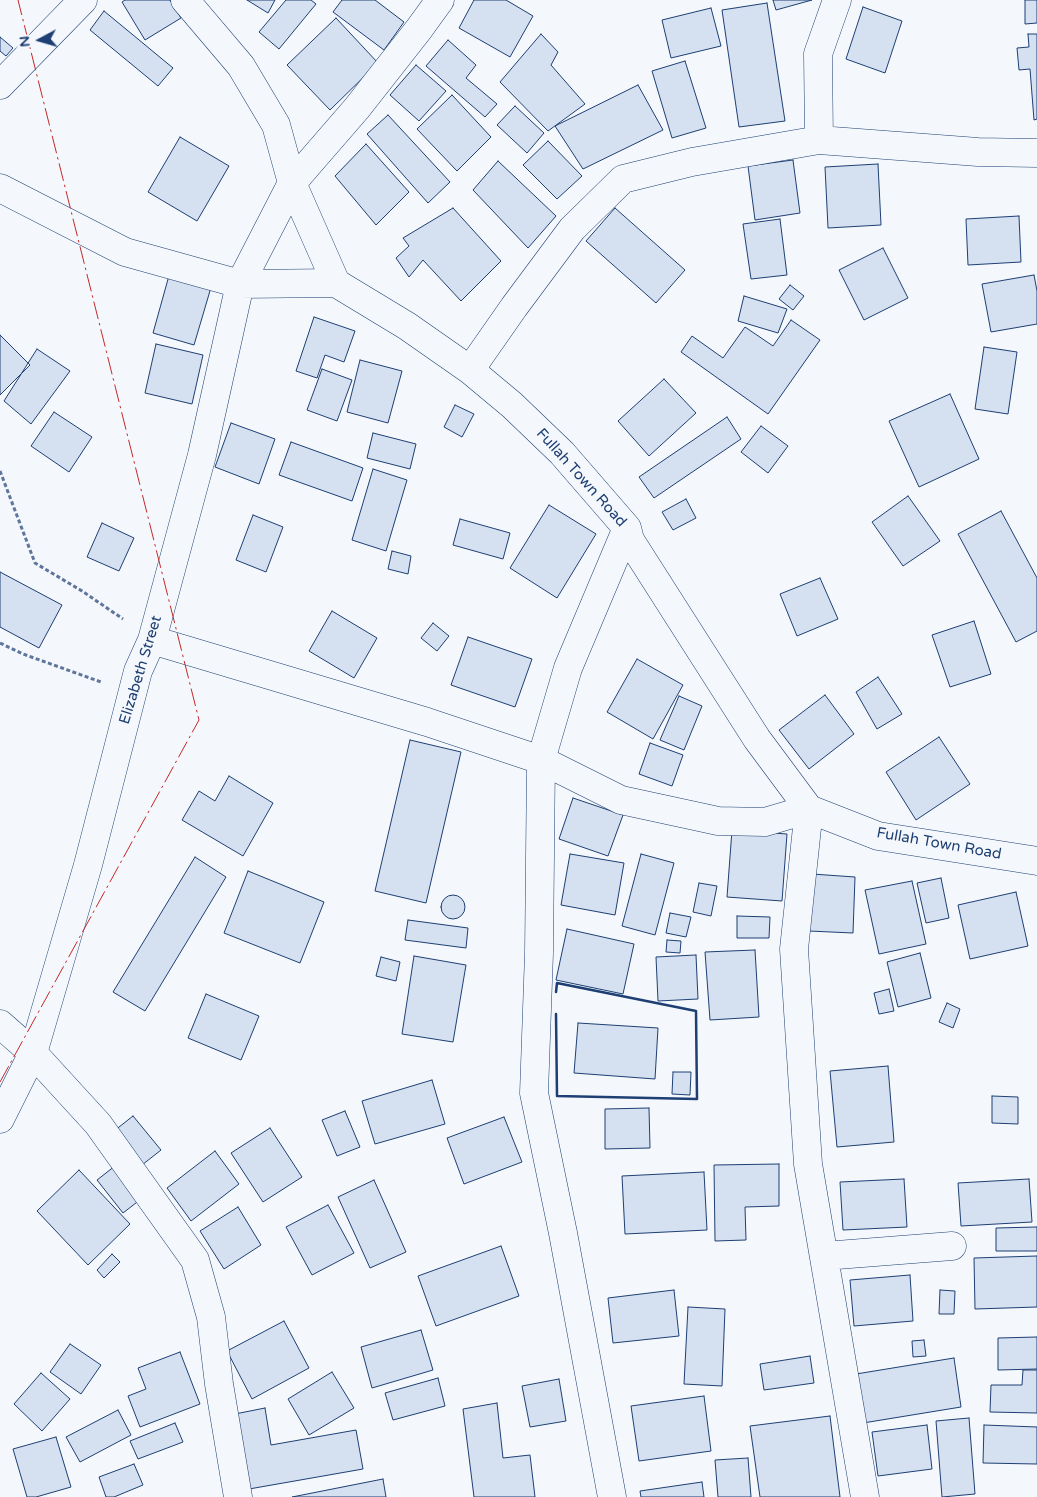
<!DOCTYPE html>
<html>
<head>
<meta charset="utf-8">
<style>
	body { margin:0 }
	#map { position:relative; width:1037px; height:1497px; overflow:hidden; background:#f4f7fb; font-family:"Varela Round",sans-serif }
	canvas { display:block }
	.north { position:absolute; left:15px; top:15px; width:50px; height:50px; -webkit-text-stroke:4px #f4f7fb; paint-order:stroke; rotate:264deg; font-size:14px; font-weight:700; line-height:20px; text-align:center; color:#1d3f73 }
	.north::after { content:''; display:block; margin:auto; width:18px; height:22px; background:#1d3f73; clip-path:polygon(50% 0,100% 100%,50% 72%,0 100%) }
</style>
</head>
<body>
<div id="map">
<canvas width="1037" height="1497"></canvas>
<div class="north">N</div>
</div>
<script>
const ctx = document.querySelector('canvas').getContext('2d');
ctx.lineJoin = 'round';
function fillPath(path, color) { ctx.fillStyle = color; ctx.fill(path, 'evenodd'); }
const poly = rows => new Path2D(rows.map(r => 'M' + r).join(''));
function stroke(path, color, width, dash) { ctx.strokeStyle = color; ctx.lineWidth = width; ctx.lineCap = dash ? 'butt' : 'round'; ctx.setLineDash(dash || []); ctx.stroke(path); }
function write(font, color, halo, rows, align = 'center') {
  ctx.font = font + ' "Varela Round",sans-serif'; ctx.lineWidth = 4; ctx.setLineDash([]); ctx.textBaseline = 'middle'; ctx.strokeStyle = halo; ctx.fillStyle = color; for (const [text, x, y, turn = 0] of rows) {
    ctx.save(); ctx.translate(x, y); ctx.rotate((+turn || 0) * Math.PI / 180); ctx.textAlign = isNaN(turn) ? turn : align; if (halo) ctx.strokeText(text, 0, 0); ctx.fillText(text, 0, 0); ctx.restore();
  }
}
const building = poly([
	[125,0,170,0,181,18,145,40,122,2,125,0],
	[247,0,275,0,268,13,247,0],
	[286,0,311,0,316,4,279,49,259,32,286,0],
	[342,0,375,0,404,22,384,50,333,12,342,0],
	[474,0,506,0,533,16,510,57,459,28,474,0],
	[773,0,812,0,776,10,773,0],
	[1025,0,1037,0,1037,23,1025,24,1025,0],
	[767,3,785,121,739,127,722,10,767,3],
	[863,7,902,21,885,73,846,59,863,7],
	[711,8,721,46,671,58,662,20,711,8],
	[104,11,173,68,158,86,90,30,104,11],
	[336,18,378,63,330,110,287,65,336,18],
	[541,34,558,52,551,65,585,104,548,131,500,82,541,34],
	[1028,34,1037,34,1037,119,1034,120,1030,69,1019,70,1017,48,1029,47,1028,34],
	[0,37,13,48,6,56,0,51,0,37],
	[448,40,476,65,466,78,497,104,485,117,426,66,448,40],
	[685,61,706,128,672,138,652,71,685,61],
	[416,65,446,91,419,121,390,95,416,65],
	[638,85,663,130,583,169,555,126,638,85],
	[452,95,491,137,457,171,417,129,452,95],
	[515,106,544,133,527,153,497,125,515,106],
	[388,115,450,182,428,203,367,134,388,115],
	[180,137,229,166,197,221,148,192,180,137],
	[548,141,582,176,557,199,523,165,548,141],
	[366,144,409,192,376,225,335,176,366,144],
	[793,160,800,213,755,220,748,166,793,160],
	[498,161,556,216,528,248,473,190,498,161],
	[878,164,881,225,828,228,825,167,878,164],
	[453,208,501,261,461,301,423,260,409,277,396,258,409,246,403,238,453,208],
	[615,208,685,270,656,303,586,241,615,208],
	[1019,216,1021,262,968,265,966,219,1019,216],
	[780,219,787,275,751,279,743,224,780,219],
	[883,248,908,298,864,320,839,270,883,248],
	[170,272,212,284,194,345,153,333,170,272],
	[1034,275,1037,291,1037,324,991,332,982,284,1034,275],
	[790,285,804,296,793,310,779,299,790,285],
	[744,296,787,309,778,333,738,321,744,296],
	[314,317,355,331,344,362,325,355,317,378,296,371,314,317],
	[791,320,820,340,768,414,681,352,692,336,723,358,745,327,773,346,791,320],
	[0,335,30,365,0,395,0,335],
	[156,344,203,355,192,404,145,393,156,344],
	[984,347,1017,352,1008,414,975,409,984,347],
	[37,349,70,371,31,424,4,401,37,349],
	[360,360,402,371,388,423,347,412,360,360],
	[322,369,352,380,337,421,307,410,322,369],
	[664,379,696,413,649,456,618,421,664,379],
	[950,394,979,459,919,487,889,421,950,394],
	[455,405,474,414,462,437,444,427,455,405],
	[54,412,92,437,69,472,31,446,54,412],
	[727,417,741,439,654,498,639,477,727,417],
	[231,423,275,439,259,484,215,467,231,423],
	[761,426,788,446,768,473,741,452,761,426],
	[373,433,416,444,410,469,367,458,373,433],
	[291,442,363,468,352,501,279,475,291,442],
	[373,469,407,480,386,551,352,540,373,469],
	[908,496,940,541,903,566,872,522,908,496],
	[686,499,696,518,673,530,662,512,686,499],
	[549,505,596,534,557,598,510,568,549,505],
	[1001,511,1037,578,1037,631,1016,642,958,534,1001,511],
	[253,515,283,527,266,572,236,560,253,515],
	[460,519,510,533,503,559,453,545,460,519],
	[102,523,134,538,119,571,87,557,102,523],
	[392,551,411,556,408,574,388,569,392,551],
	[0,572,62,605,39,648,0,627,0,572],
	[820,578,838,619,797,636,780,594,820,578],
	[332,611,377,638,354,678,309,651,332,611],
	[974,621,991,674,950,687,932,635,974,621],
	[433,623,449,636,437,651,421,638,433,623],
	[468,637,532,659,515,707,451,685,468,637],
	[637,659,683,685,653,739,607,712,637,659],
	[878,677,902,714,877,729,856,692,878,677],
	[825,695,854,734,809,769,779,730,825,695],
	[679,696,702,706,684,750,660,740,679,696],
	[939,737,970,784,916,820,886,772,939,737],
	[410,740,461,752,426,903,375,891,410,740],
	[650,743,683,755,672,786,639,774,650,743],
	[229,776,273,803,243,856,182,820,199,791,215,801,229,776],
	[573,798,623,815,608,856,559,839,573,798],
	[732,830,787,834,782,901,727,897,732,830],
	[570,854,624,863,615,915,561,905,570,854],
	[641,854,674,863,655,935,622,926,641,854],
	[195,857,226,877,145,1011,113,992,195,857],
	[248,871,324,902,300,963,224,933,248,871],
	[812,874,855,877,853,933,809,931,812,874],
	[941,878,949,918,926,923,917,883,941,878],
	[912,881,926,944,879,954,865,890,912,881],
	[699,883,717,886,711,916,693,912,699,883],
	[1016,892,1028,946,970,959,958,905,1016,892],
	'441 907a12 12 0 1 1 24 0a12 12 0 1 1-24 0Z',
	[670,913,691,917,686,937,666,933,670,913],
	[737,916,770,917,769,938,737,938,737,916],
	[408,920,468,928,466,948,405,940,408,920],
	[567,929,634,944,623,994,556,980,567,929],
	[667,940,681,941,680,953,666,952,667,940],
	[755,950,759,1017,710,1020,705,952,755,950],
	[920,953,931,998,898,1007,887,962,920,953],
	[696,955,698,999,658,1001,656,957,696,955],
	[414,956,466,965,453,1042,402,1034,414,956],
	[381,957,400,962,396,981,376,976,381,957],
	[889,989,894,1011,879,1014,874,993,889,989],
	[206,994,259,1016,241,1060,188,1038,206,994],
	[947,1003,960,1009,953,1028,939,1022,947,1003],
	[578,1023,658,1028,655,1079,574,1073,578,1023],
	[888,1066,894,1142,837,1147,830,1071,888,1066],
	[673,1072,691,1072,690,1095,672,1094,673,1072],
	[432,1080,445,1124,375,1144,362,1101,432,1080],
	[992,1096,1018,1097,1018,1124,992,1123,992,1096],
	[649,1108,650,1148,605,1149,605,1109,649,1108],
	[345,1111,360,1147,337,1156,322,1120,345,1111],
	[133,1116,161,1150,142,1165,114,1131,133,1116],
	[504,1117,522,1162,464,1184,447,1138,504,1117],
	[270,1128,302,1177,263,1202,231,1153,270,1128],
	[215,1151,239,1184,191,1221,167,1188,215,1151],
	[779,1164,779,1206,745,1207,746,1240,715,1241,714,1165,779,1164],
	[115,1166,141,1199,123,1213,97,1180,115,1166],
	[79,1170,130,1224,88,1265,37,1211,79,1170],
	[704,1172,707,1230,625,1234,622,1176,704,1172],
	[904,1179,907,1227,843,1230,840,1182,904,1179],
	[1029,1179,1032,1222,961,1226,958,1183,1029,1179],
	[374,1180,406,1252,370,1268,338,1197,374,1180],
	[328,1205,354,1253,312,1275,286,1227,328,1205],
	[238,1207,261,1245,224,1269,200,1231,238,1207],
	[1037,1227,1037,1251,996,1251,996,1228,1037,1227],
	[501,1246,519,1296,436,1326,418,1276,501,1246],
	[112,1254,120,1262,104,1278,97,1270,112,1254],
	[1037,1256,1037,1307,975,1309,974,1258,1037,1256],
	[910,1275,913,1321,854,1326,850,1280,910,1275],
	[674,1290,679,1336,613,1343,608,1298,674,1290],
	[940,1290,955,1291,954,1314,939,1314,940,1290],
	[688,1307,725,1309,722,1386,684,1384,688,1307],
	[284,1321,309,1368,252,1399,227,1351,284,1321],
	[421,1330,433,1370,372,1388,361,1347,421,1330],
	[1037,1337,1037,1369,998,1370,998,1338,1037,1337],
	[924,1340,926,1356,913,1357,912,1341,924,1340],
	[70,1344,101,1365,81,1394,50,1372,70,1344],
	[180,1352,200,1404,140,1427,128,1396,146,1389,138,1368,180,1352],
	[810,1356,814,1383,764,1390,760,1364,810,1356],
	[954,1358,961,1407,863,1423,856,1374,954,1358],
	[1023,1370,1037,1370,1037,1413,990,1412,991,1385,1022,1385,1023,1370],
	[332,1372,354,1408,309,1435,288,1399,332,1372],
	[41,1373,70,1399,42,1431,14,1404,41,1373],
	[438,1378,445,1406,393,1420,385,1393,438,1378],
	[559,1379,566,1421,530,1427,522,1386,559,1379],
	[704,1396,711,1451,639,1461,631,1406,704,1396],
	[497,1403,503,1458,530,1455,535,1497,474,1497,463,1409,497,1403],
	[265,1408,271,1445,356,1430,363,1469,249,1489,235,1414,265,1408],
	[118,1410,131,1435,80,1462,66,1437,118,1410],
	[830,1416,840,1497,760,1497,750,1426,830,1416],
	[969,1418,975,1494,942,1497,936,1421,969,1418],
	[175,1423,183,1442,138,1459,130,1441,175,1423],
	[927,1425,932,1469,878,1476,872,1432,927,1425],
	[984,1425,1037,1427,1037,1464,983,1463,984,1425],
	[56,1437,71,1487,36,1497,27,1497,13,1449,56,1437],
	[748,1458,751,1497,718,1497,715,1460,748,1458],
	[134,1464,143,1485,114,1497,106,1497,99,1477,134,1464],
	[383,1479,386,1497,292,1497,383,1479],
	[702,1482,704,1497,641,1497,640,1491,702,1482]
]);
fillPath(building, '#d5e0f0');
stroke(building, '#1d3f73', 1);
const street = poly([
	[185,0,241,66,276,125,292,183,336,283,407,326,470,370,512,405,562,453,627,528,630,540,757,739,809,809,878,836,1037,861],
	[0,85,83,0],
	[819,140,818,54,837,0],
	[0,188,125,252,240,284,336,283],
	[470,370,514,307,572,229,623,179,692,162,819,140,978,152,1037,153],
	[152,640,427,722,541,760,621,800,718,821,765,822,809,809,794,949,808,1164,865,1497],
	[0,1024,33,1053,98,1124,195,1260,211,1317,219,1384,238,1497],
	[0,1119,33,1053,88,865,138,671,152,640,202,455,240,284,292,183,357,108,419,29,440,0],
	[824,1256,952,1246],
	[612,1497,563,1233,534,1093,539,953,541,760,568,668,627,528]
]);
stroke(street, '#1d3f73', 29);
stroke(poly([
	[0,471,35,563,82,591,123,619],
	[0,643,23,654,101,682]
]), '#5e769c', 3, [4, 2.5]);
stroke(street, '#f4f7fb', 28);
stroke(poly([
	[556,1014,557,1096,697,1099,696,1011,557,983,556,992]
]), '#1d3f73', 2.5);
stroke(poly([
	[0,1082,199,720,18,0]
]), '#c62828', 1, [18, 4, 2.5, 4]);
write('15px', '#1d3f73', '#f4f7fb', [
	["Fullah Town Road",581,478,48],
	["Elizabeth Street",141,670,-73],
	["Fullah Town Road",939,844,10]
]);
</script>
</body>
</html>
